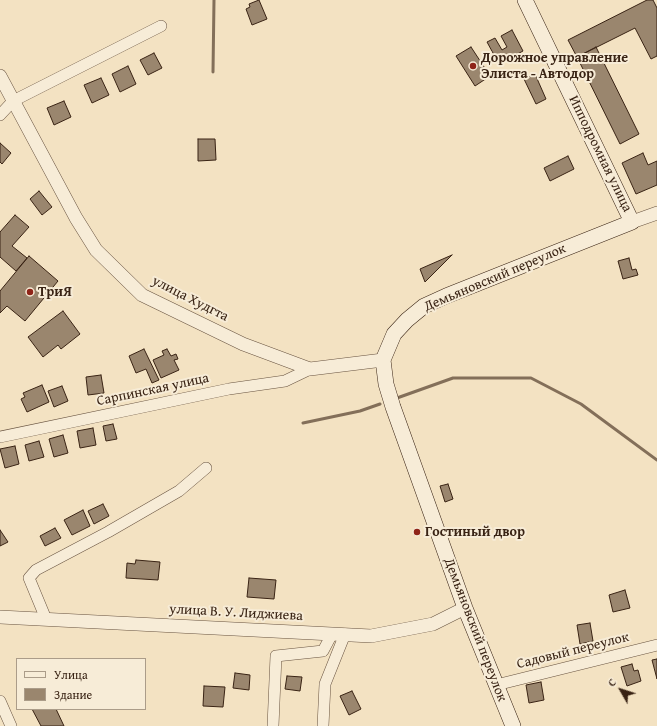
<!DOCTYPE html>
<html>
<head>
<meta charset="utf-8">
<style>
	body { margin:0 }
	#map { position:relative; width:657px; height:726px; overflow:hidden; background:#f3e2c2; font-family:"Gentium Book Plus",serif }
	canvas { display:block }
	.legend { position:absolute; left:16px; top:658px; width:130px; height:52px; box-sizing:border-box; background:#f7ecd7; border:1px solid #ab9c89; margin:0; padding:5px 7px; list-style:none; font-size:12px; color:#392314 }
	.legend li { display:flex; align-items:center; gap:8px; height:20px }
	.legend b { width:20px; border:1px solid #ab9c89 }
	.north { position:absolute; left:601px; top:670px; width:40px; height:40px; -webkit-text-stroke:3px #f7ecd7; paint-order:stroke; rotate:309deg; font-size:11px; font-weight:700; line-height:16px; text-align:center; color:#392314 }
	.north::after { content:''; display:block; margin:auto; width:14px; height:18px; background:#392314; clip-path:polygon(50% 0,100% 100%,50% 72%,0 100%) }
</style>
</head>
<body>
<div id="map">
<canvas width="657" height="726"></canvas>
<ul class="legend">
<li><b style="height:5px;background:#f7ecd7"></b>Улица</li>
<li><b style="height:11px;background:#9a866e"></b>Здание</li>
</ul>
<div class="north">С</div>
</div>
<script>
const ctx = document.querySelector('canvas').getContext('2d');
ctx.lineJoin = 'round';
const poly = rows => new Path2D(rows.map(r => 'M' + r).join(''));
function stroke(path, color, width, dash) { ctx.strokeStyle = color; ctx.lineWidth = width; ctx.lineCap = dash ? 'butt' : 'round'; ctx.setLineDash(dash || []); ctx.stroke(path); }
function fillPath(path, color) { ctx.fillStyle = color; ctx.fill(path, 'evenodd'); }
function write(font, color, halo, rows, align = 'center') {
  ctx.font = font + ' "Gentium Book Plus",serif'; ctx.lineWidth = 4; ctx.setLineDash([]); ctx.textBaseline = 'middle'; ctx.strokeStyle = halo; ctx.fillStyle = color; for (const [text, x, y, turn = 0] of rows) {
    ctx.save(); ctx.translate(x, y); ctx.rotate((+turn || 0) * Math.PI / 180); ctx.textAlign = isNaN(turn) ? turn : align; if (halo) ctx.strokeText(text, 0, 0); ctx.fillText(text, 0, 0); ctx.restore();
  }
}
stroke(poly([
	[213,72,214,0],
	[397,398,453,378,531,378,581,404,657,460],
	[303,423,360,411,380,404]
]), '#836f59', 3);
const building = poly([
	[259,0,267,19,252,25,246,9,250,7,249,4,259,0],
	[647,0,653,0,657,8,657,56,651,59,635,28,577,57,568,40,647,0],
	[512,30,523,51,499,64,487,42,495,38,502,50,507,47,501,36,512,30],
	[471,47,490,76,475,86,456,56,471,47],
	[596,47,639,134,620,144,577,57,596,47],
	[154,53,162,68,148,75,140,60,154,53],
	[128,66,136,84,120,92,112,74,128,66],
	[535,74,546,99,536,104,524,79,535,74],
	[101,78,109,95,92,103,84,85,101,78],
	[64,101,71,117,54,125,47,108,64,101],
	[198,139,215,139,216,160,198,161,198,139],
	[0,143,11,153,2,164,0,162,0,143],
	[643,153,648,165,657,161,657,185,636,194,622,163,643,153],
	[568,156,574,169,550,181,544,168,568,156],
	[39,191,52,207,42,215,30,199,39,191],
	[15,215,29,227,12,246,27,258,16,271,0,257,0,232,15,215],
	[452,255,425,282,420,269,452,255],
	[29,256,58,281,25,321,7,306,0,313,0,291,29,256],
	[629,258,632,270,636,269,638,275,623,279,618,261,629,258],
	[63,311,80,334,61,349,58,345,43,357,28,337,63,311],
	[144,349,159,380,152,383,146,369,136,373,129,356,144,349],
	[167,349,171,356,176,354,178,359,174,360,179,370,161,378,153,360,164,355,162,351,167,349],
	[101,375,104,393,88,395,86,377,101,375],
	[42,385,49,402,27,412,21,399,25,397,23,393,42,385],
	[62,386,68,401,54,407,48,391,62,386],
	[113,424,117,439,106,441,103,426,113,424],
	[93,428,96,445,80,448,77,431,93,428],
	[63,435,68,453,54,457,49,439,63,435],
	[39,441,44,457,29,461,25,445,39,441],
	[15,446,19,464,5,468,0,449,15,446],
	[448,484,453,499,445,502,440,486,448,484],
	[103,504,109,516,94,524,88,511,103,504],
	[83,510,90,526,72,535,64,520,83,510],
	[55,528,61,538,45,546,40,536,55,528],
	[0,530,8,542,0,546,0,530],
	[136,560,160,562,158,580,126,578,127,563,135,564,136,560],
	[249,578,276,580,274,599,247,597,249,578],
	[625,590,630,608,613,612,609,595,625,590],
	[590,623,593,641,580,644,577,625,590,623],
	[657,659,657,679,652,660,657,659],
	[632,664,634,671,638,670,641,681,627,686,621,667,632,664],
	[235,673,250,675,249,690,233,688,235,673],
	[287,676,302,677,300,691,285,689,287,676],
	[541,682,544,700,529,703,526,685,541,682],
	[204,686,225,687,223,707,203,706,204,686],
	[352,691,361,709,349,715,340,696,352,691],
	[32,709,56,709,64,726,41,726,32,709]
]);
fillPath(building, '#9a866e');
stroke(building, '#392314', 1);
const minor = poly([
	[0,115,13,101,161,26],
	[0,437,229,389,285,381,310,369],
	[46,619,29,578,36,570,108,532,179,491,206,468],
	[496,685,657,645],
	[0,701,11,726],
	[273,726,276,656,323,651,332,634],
	[323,726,325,684,345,634]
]);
const tertiary = poly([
	[0,76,76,218,96,250,142,295,243,344,310,369,383,360],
	[632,222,657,213],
	[0,617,371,636,433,624,465,608]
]);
const secondary = poly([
	[513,726,465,608,393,407,386,384,383,360,394,334,407,320,424,306,446,296,632,222,525,0]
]);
stroke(minor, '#685340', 12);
stroke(tertiary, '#685340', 14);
stroke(secondary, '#392314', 16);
stroke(minor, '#f7ecd7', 11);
stroke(tertiary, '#f7ecd7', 13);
stroke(secondary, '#f7ecd7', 15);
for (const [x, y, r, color] of [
	[473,66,4,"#8f2418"],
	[30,292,4,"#8f2418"],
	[417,532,4,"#8f2418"]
]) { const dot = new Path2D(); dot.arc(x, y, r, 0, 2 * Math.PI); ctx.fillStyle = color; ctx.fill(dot); stroke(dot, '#f7ecd7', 1.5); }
write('bold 14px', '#392314', '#f7ecd7', [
	["Дорожное управление",481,58],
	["Элиста - Автодор",481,74],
	["ТриЯ",38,292],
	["Гостиный двор",425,532]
], 'left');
write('14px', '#392314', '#f7ecd7', [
	["Ипподромная улица",600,154,64],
	["Демьяновский переулок",495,278,-23],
	["улица Худгта",190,299,27],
	["Сарпинская улица",153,390,-12],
	["улица В. У. Лиджиева",236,613,3],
	["Демьяновский переулок",475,630,69],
	["Садовый переулок",573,651,-14]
]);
</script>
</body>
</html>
